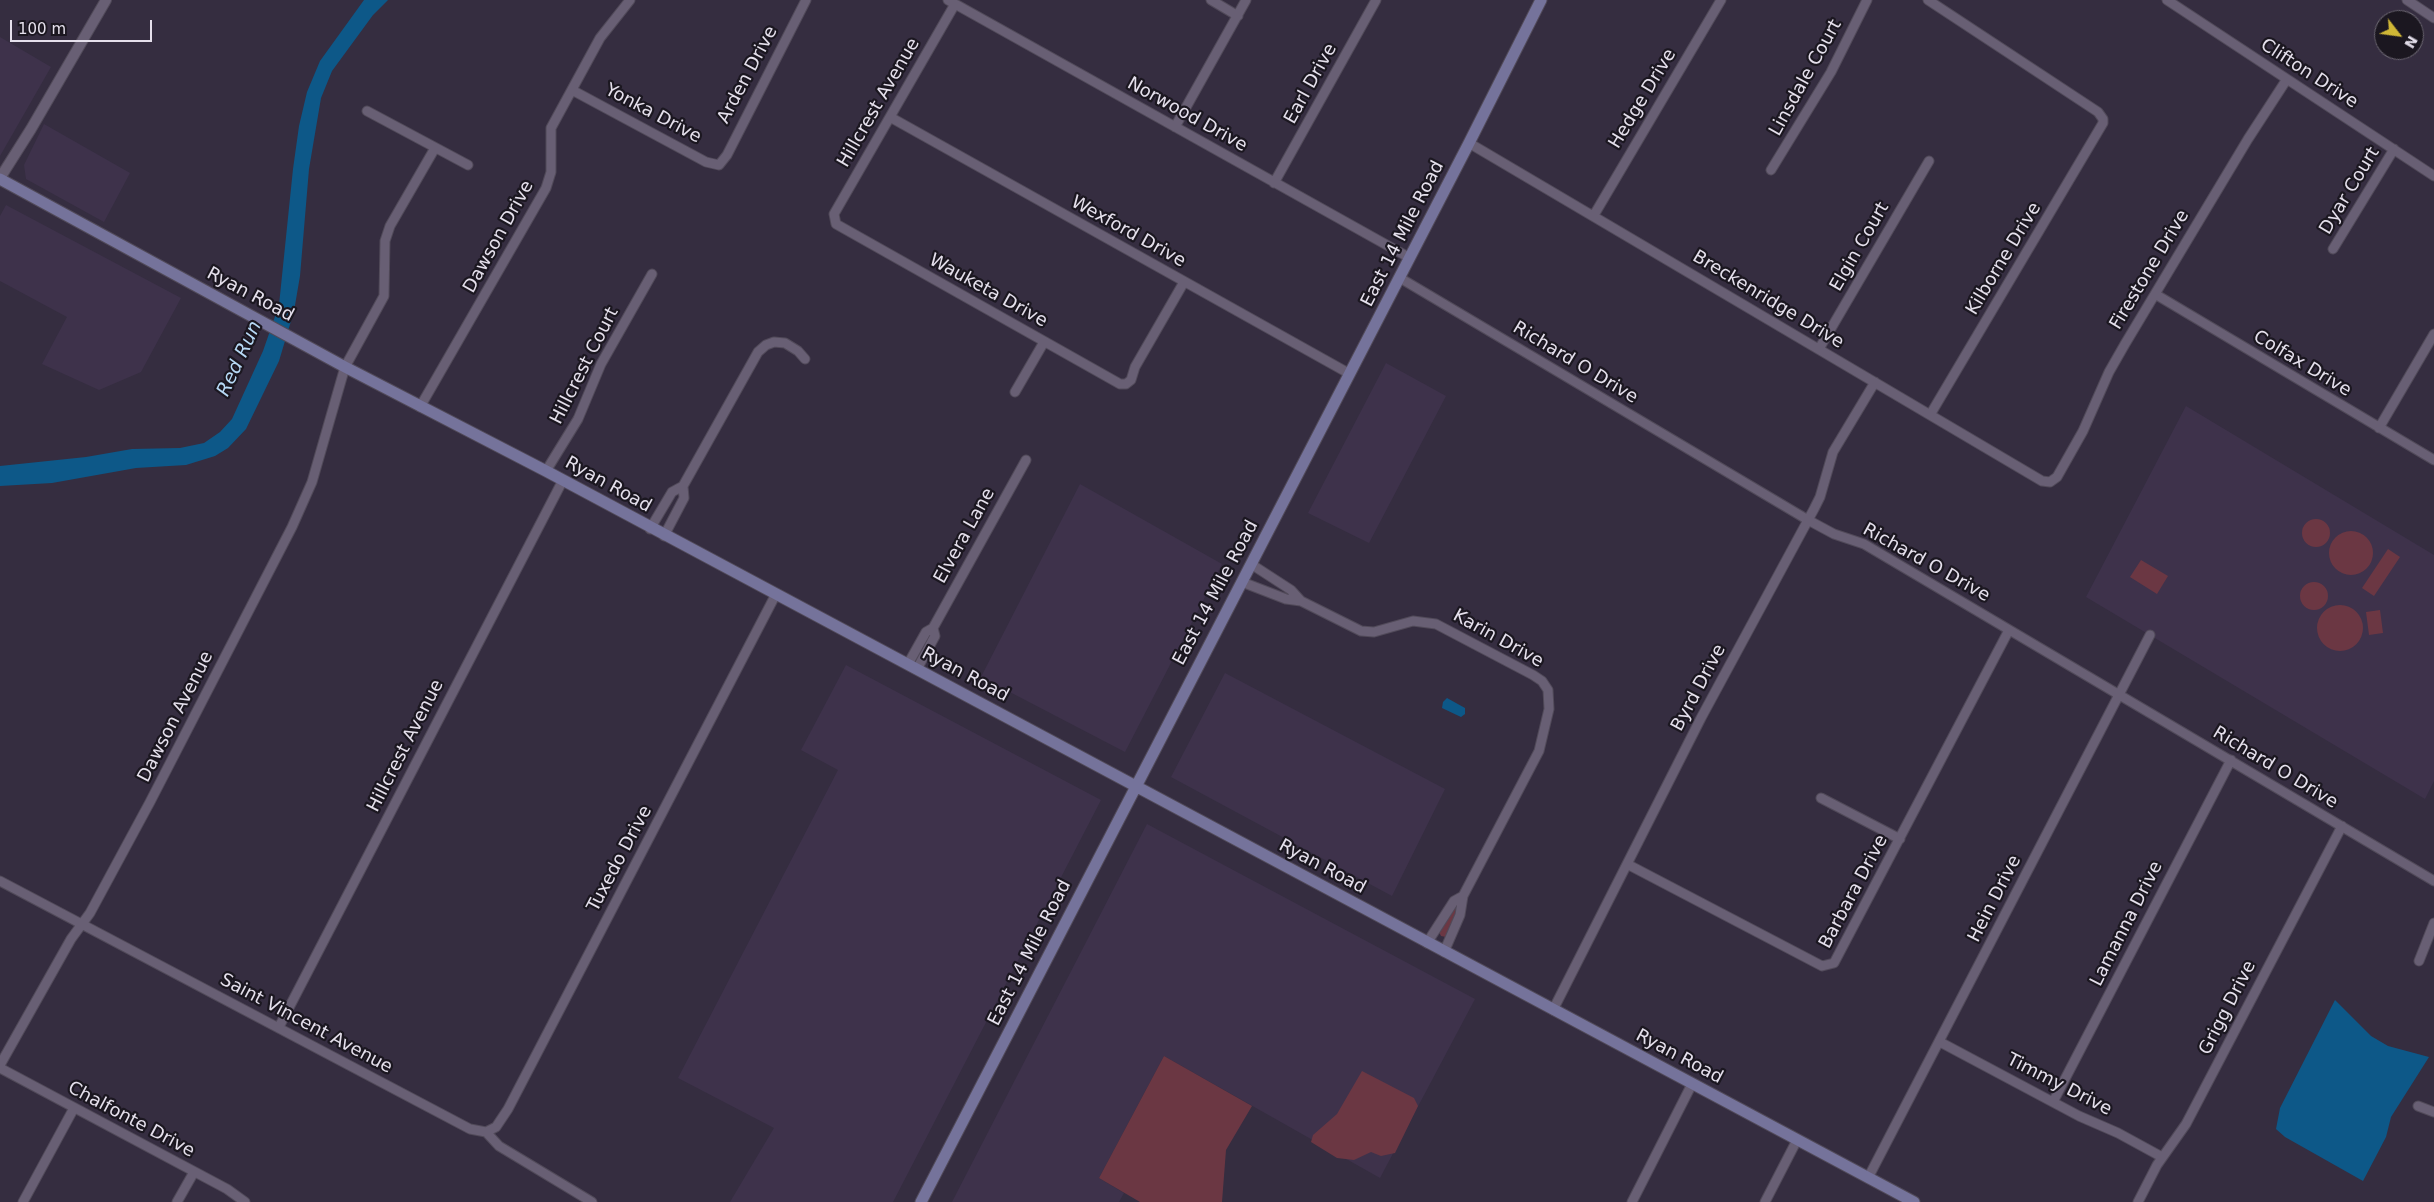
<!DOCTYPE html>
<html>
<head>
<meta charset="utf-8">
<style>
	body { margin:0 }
	#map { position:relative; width:2434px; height:1202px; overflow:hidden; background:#352d40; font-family:"DejaVu Sans",sans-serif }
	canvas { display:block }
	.north { position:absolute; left:2374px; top:10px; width:50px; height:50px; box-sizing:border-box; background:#1b1720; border:1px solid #6c6772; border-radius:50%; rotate:120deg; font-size:14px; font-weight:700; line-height:20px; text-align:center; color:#e5e0ec }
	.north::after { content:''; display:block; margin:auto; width:18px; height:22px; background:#d0b736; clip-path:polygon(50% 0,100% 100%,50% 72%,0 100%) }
	.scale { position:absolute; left:10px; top:20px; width:142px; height:22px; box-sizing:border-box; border:2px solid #e5e0ec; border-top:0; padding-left:6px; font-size:15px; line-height:18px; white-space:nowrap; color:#e5e0ec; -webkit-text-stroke:4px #1b1720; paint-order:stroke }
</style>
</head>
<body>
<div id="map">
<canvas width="2434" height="1202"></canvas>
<div class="north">N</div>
<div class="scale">100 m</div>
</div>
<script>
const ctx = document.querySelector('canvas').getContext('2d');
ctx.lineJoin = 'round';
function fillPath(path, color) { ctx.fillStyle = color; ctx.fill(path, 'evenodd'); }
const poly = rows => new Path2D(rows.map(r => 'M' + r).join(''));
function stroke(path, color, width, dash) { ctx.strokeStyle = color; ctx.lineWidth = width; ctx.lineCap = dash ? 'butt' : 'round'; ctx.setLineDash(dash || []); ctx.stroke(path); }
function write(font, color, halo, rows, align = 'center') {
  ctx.font = font + ' "DejaVu Sans",sans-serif'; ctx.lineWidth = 4.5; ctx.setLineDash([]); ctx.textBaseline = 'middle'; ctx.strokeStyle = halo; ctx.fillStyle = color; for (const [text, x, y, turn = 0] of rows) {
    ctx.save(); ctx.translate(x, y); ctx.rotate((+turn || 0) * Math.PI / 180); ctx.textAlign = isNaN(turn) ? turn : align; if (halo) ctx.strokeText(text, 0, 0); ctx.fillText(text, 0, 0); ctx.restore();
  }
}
fillPath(poly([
	[0,37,51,67,0,156],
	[44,124,130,173,104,222,26,179,24,165],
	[6,205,181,298,141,372,99,390,42,364,67,317,0,281,0,216],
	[1386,363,1446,396,1369,543,1308,513],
	[2186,406,2434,555,2434,781,2425,799,2086,597],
	[1080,484,1222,564,1125,752,981,677],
	[846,665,1101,800,893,1202,730,1202,774,1128,678,1078,838,770,801,750],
	[1225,673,1445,789,1392,896,1171,777],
	[1147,824,1475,999,1380,1178,1164,1056,1099,1178,1124,1193,1119,1202,952,1202]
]), '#3e324b');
fillPath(poly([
	'2302 533a14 14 0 1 1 28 0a14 14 0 1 1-28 0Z',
	'2329 553a22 22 0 1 1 44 0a22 22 0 1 1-44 0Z',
	[2388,549,2400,557,2374,596,2362,588],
	[2141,560,2168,576,2157,594,2130,577],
	'2300 596a14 14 0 1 1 28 0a14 14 0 1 1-28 0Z',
	'2317 628a23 23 0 1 1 46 0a23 23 0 1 1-46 0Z',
	[2380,610,2383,633,2369,635,2366,612],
	[1454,907,1458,909,1449,932,1446,937,1441,936,1439,932],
	[1164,1056,1252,1106,1226,1150,1222,1202,1140,1202,1099,1178],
	[1362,1071,1414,1098,1418,1106,1395,1153,1381,1156,1371,1152,1354,1160,1337,1158,1311,1142,1313,1135,1337,1114]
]), '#6b3743');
fillPath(poly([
	[364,0,388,0,373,15,332,71,321,98,309,169,300,276,294,311,279,361,246,429,228,448,215,456,186,465,136,468,52,483,0,486,0,466,86,457,132,449,180,448,204,443,220,432,232,419,263,351,279,305,293,169,299,126,307,92,320,61],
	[1447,698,1465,708,1465,714,1461,717,1442,708,1443,702],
	[2335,1000,2371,1036,2388,1046,2429,1057,2391,1117,2386,1137,2363,1181,2285,1137,2276,1129,2280,1108]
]), '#0d5888');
const minor = poly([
	[948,0,1410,258],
	[1211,0,1238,16],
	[1928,0,2098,112,2103,119,2103,123,1930,415],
	[2167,0,2434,176],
	[2407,0,2434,18],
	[955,4,834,214,836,224,1120,384,1126,384,1131,380,1135,367,1184,282],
	[572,90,706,162,719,165,727,155,806,0],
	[367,111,468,165],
	[890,117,1350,374],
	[1175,127,1246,0],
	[1469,143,2042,481,2050,482,2057,477,2083,431,2109,372,2125,344,2248,139,2287,79],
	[1771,170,1831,72,1867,0],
	[1274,183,1376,0],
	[1594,215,1721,0],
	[2333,249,2394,149],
	[1400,278,1808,520,1834,534,1864,544,2434,881],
	[2155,294,2434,460],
	[1819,349,1929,161],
	[1015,392,1044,342],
	[420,407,546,188,551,172,551,128,600,38,630,0],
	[2379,428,2434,334],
	[546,471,578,419,601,364,652,274],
	[650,529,672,492,683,486],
	[664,536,684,498,683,486,758,352,766,345,774,342,785,343,798,351,805,359],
	[1242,582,1286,599,1301,601,1291,590,1251,564],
	[1301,601,1361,631,1374,632,1413,621,1436,624,1533,675,1542,681,1548,690,1549,709,1539,751,1463,896],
	[908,664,926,632,933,628,1026,460],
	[917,669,935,636,933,628],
	[1821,798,1900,839],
	[1627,864,1822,966,1834,963,2009,630],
	[0,881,470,1129,486,1132,499,1146,592,1202],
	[1427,943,1454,901,1463,896,1460,915,1444,952],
	[2419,961,2434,923],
	[1553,1010,1701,718,1814,509,1820,497,1833,452,1875,382],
	[279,1027,563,480],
	[1940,1042,2079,1116,2118,1133,2162,1157],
	[0,1065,71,939,90,913,150,802,292,527,312,482,345,367,384,296,385,241,390,226,435,148],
	[0,1068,227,1189,245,1202],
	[2053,1102,2231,760],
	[2418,1106,2434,1112],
	[486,1132,496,1127,508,1109,776,594],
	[1868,1178,2150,635],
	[23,1202,74,1108],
	[177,1202,194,1172],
	[1632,1202,1692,1084],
	[1765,1202,1797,1140],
	[2138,1202,2157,1165,2186,1124,2342,826]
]);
const tertiary = poly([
	[0,178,31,129,106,0]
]);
const secondary = poly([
	[0,179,345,367,546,471,1914,1202],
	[921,1202,1469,143,1541,0]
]);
stroke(minor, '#514a59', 11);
stroke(tertiary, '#514a59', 12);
stroke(secondary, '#514a59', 13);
stroke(minor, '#685f74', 9);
stroke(tertiary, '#685f74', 10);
stroke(secondary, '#75739b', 11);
write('18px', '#e5e0ec', '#1b1720', [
	["Clifton Drive",2309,74,33],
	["Arden Drive",748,75,-62],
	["Linsdale Court",1806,78,-61],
	["Earl Drive",1311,84,-61],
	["Hedge Drive",1643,99,-59],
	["Hillcrest Avenue",879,103,-60],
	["Yonka Drive",653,114,28],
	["Norwood Drive",1187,115,29],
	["Dyar Court",2350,191,-59],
	["Wexford Drive",1128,232,29],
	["East 14 Mile Road",1403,234,-63],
	["Dawson Drive",499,237,-61],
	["Elgin Court",1860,247,-60],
	["Kilborne Drive",2004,259,-59],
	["Firestone Drive",2150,270,-59],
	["Wauketa Drive",988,291,29],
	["Ryan Road",250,295,28],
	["Breckenridge Drive",1768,300,31],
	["Richard O Drive",1575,363,31],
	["Colfax Drive",2302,364,31],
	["Hillcrest Court",585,366,-63],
	["Ryan Road",608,485,29],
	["Elvera Lane",965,536,-61],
	["Richard O Drive",1926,563,29],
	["East 14 Mile Road",1216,593,-62],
	["Karin Drive",1498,639,29],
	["Ryan Road",965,675,28],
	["Byrd Drive",1699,688,-62],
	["Dawson Avenue",176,717,-63],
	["Hillcrest Avenue",406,746,-63],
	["Richard O Drive",2275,768,31],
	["Tuxedo Drive",620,859,-62],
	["Ryan Road",1322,867,28],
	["Barbara Drive",1854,892,-62],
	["Hein Drive",1995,899,-63],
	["Lamanna Drive",2127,924,-63],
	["East 14 Mile Road",1030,953,-63],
	["Grigg Drive",2228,1008,-63],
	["Saint Vincent Avenue",306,1024,28],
	["Ryan Road",1679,1057,28],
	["Timmy Drive",2059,1085,27],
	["Chalfonte Drive",131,1120,28]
]);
write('italic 19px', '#b7d9f5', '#1b1720', [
	["Red Run",240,359,-65]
]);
</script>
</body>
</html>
